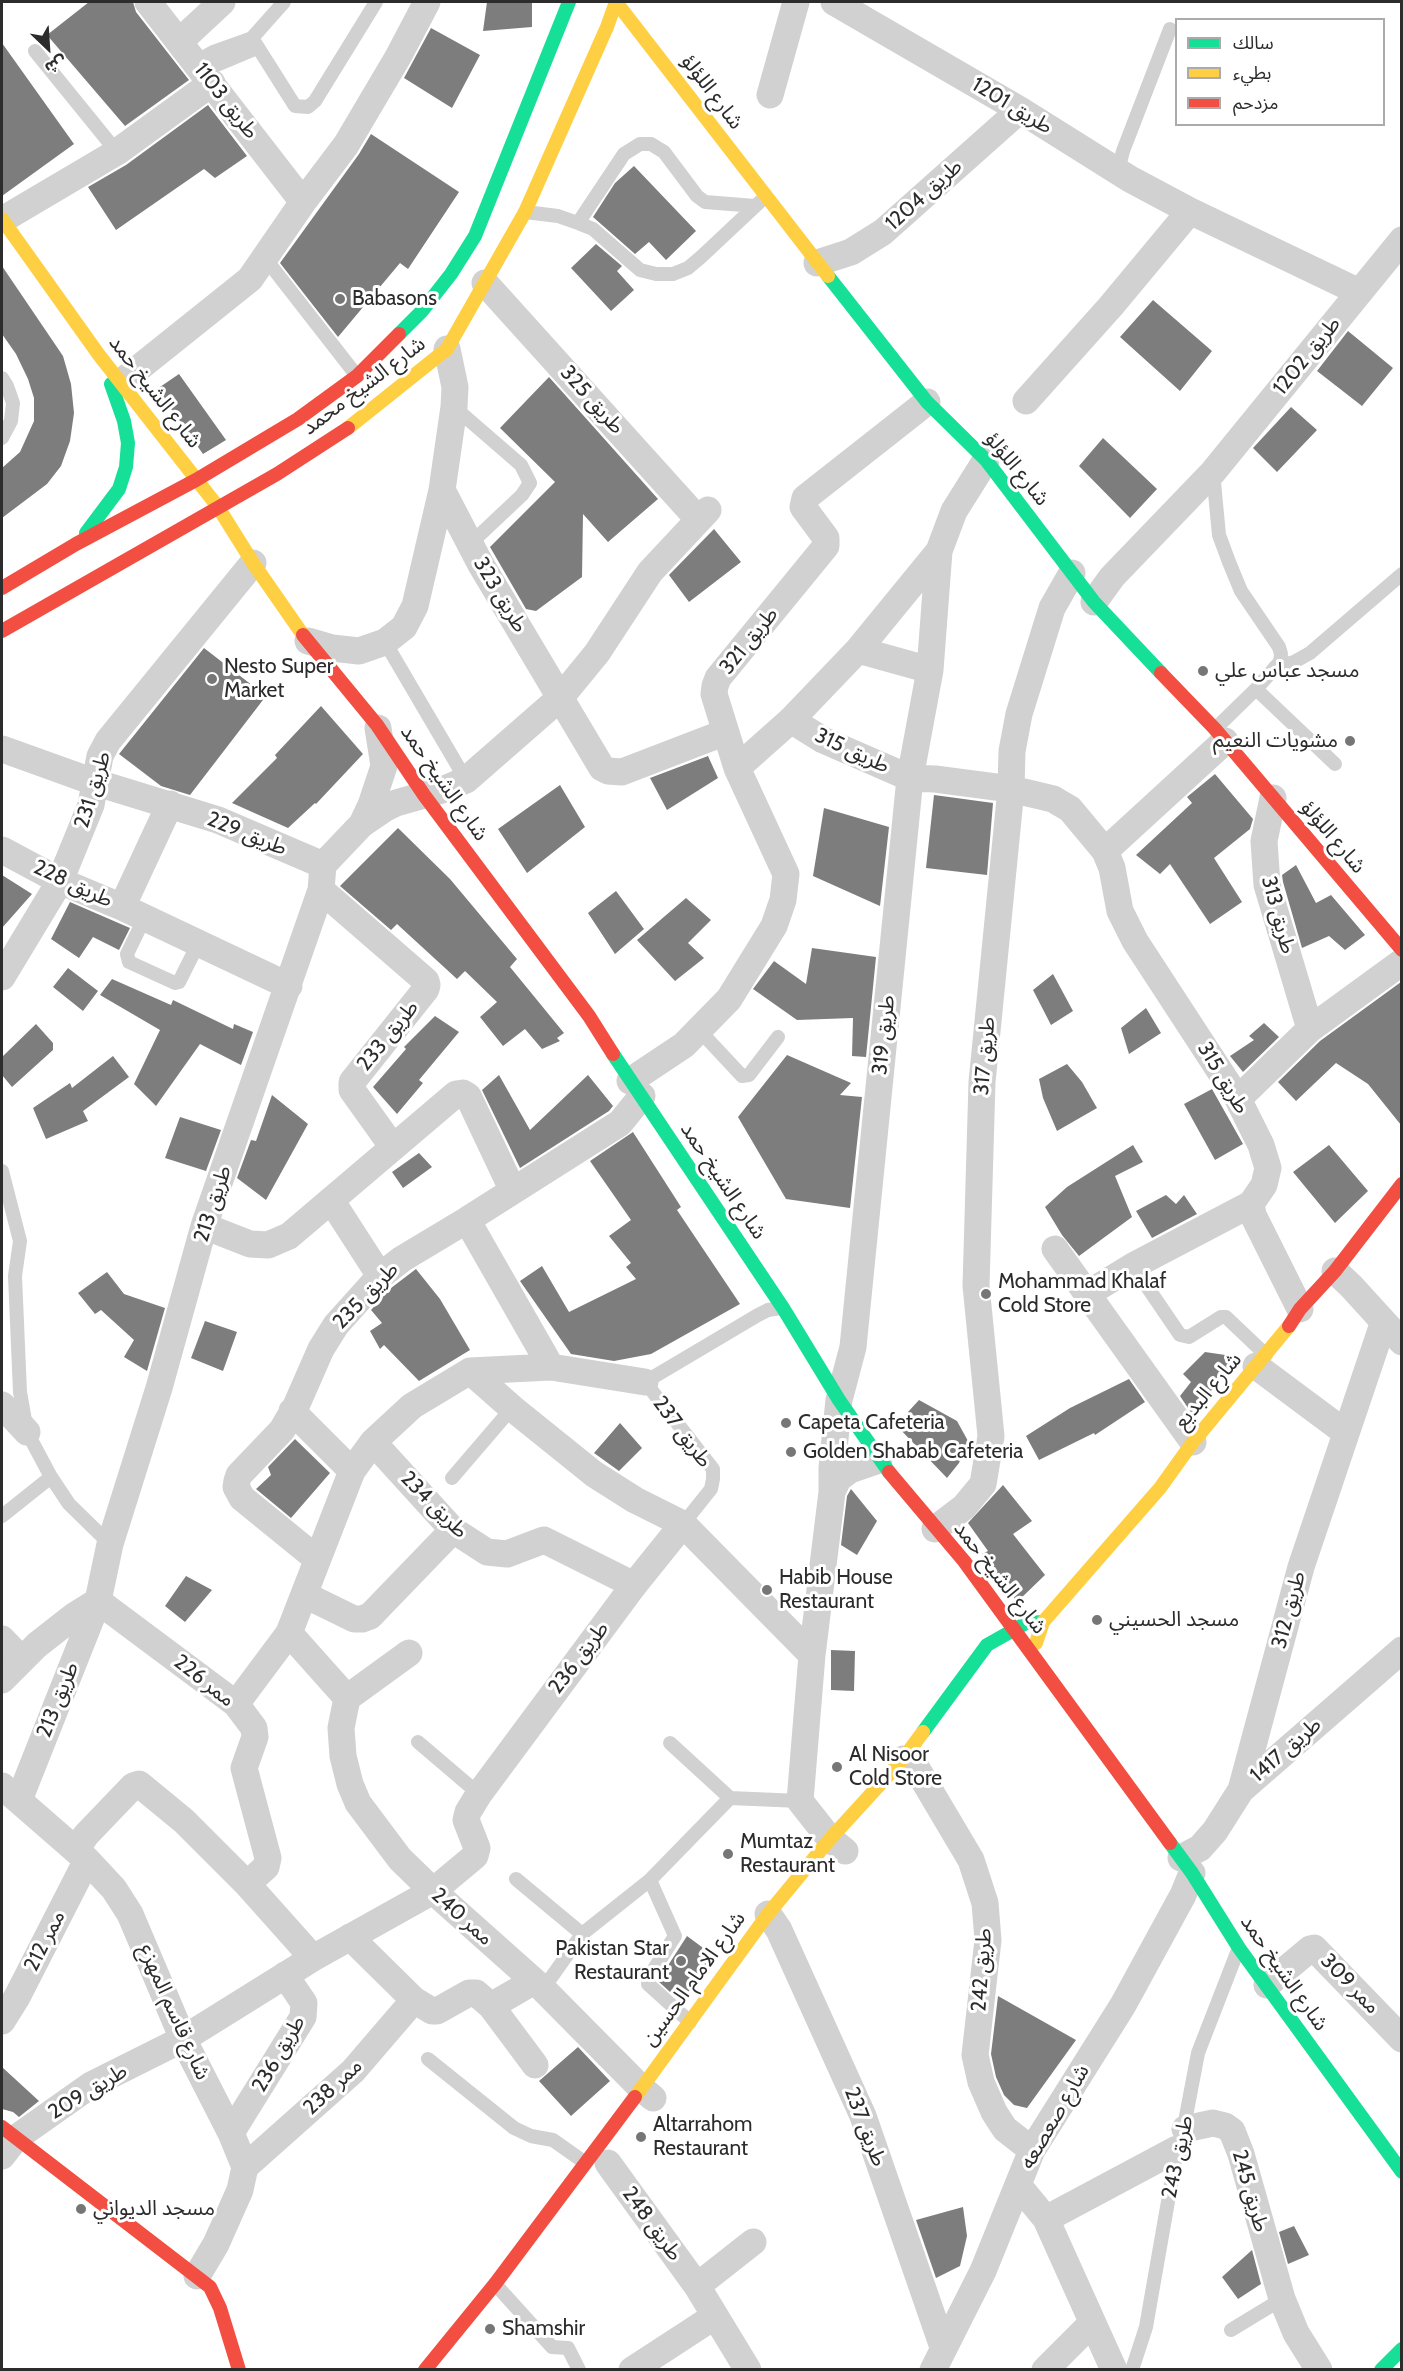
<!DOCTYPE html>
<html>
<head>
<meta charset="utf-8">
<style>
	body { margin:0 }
	#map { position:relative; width:1403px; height:2371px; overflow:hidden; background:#fff; font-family:Cabin,"Noto Sans Arabic",sans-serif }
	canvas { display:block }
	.frame { position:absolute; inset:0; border:3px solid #2c2c2c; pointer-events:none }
	.legend { position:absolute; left:1175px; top:18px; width:210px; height:108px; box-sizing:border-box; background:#fff; border:2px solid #ababab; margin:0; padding:8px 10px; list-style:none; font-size:18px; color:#2c2c2c }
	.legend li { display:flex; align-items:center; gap:12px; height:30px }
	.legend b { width:30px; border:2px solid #ababab }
	.north { position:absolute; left:18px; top:18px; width:60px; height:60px; -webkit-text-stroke:4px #fff; paint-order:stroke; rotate:155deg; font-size:16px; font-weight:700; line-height:24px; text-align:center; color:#2c2c2c }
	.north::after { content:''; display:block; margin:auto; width:21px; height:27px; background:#2c2c2c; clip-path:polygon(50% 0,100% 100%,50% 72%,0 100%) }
</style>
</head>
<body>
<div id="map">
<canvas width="1403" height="2371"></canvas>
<div class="frame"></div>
<ul class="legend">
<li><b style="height:8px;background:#16e098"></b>سالك</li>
<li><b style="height:8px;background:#ffcf43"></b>بطيء</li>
<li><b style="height:8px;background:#f24e42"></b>مزدحم</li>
</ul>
<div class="north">ش</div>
</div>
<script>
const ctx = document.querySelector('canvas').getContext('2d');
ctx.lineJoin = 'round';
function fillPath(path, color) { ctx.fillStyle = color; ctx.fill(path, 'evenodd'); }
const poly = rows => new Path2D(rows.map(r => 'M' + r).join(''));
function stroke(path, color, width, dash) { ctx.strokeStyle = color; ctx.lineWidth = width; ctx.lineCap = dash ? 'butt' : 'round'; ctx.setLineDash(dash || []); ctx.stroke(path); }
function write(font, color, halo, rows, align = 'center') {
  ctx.font = font + ' Cabin,"Noto Sans Arabic",sans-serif'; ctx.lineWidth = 6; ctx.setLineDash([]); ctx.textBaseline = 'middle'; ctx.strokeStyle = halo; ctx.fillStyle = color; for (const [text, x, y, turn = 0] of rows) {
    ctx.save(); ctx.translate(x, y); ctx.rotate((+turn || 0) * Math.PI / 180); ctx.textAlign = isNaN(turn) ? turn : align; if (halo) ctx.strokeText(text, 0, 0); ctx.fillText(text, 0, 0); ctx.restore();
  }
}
fillPath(poly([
	[89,2,133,2,136,12,189,80,125,126,47,35],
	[487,2,532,2,532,27,483,31],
	[431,28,480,55,452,108,404,78],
	[2,43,74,144,2,196],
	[208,105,247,156,215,178,204,169,116,230,88,187,126,165],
	[371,134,459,192,408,269,400,263,338,337,280,263,359,154],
	[634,166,696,231,666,260,649,242,635,254,593,217,615,183],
	[596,244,622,266,617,271,634,290,611,311,571,268],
	[2,266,63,356,71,384,74,413,70,441,61,466,47,484,2,518,2,468,20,452,34,421,34,398,28,379,16,354,2,334],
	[1153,300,1212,351,1180,391,1120,337],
	[1348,331,1393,368,1362,406,1317,371],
	[179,374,226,440,203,454,157,389],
	[549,377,658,499,608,542,583,514,582,577,536,611,526,609,490,547,555,482,500,428],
	[1291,407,1317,430,1277,472,1253,448],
	[1103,438,1157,489,1130,518,1079,466],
	[714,529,741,562,689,602,669,575],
	[204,648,266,696,190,795,161,786,119,754],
	[321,706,363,754,316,804,315,803,288,828,232,803,277,758,275,755],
	[708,756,718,778,667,810,650,778],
	[1215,774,1253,819,1250,829,1214,858,1242,902,1210,924,1170,864,1160,874,1136,855,1192,803,1187,797],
	[560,785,585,827,527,873,498,829],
	[934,795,993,803,987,875,926,868],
	[824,808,889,827,880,906,813,876],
	[398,828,450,879,517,959,510,967,564,1033,557,1038,560,1041,542,1049,525,1029,503,1046,480,1017,497,1002,465,971,457,979,397,924,391,930,340,886],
	[1296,865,1316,903,1331,895,1365,935,1345,950,1329,936,1302,948,1283,882,1282,875],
	[2,875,32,894,2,928],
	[616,891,644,929,615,954,588,913],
	[686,898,711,920,688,943,704,958,675,981,637,940],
	[70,902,130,928,119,950,93,937,79,958,51,939],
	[812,948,876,957,866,1057,852,1056,853,1018,797,1020,753,989,774,961,806,984],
	[68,968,98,991,83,1011,53,987],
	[1053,974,1073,1011,1051,1025,1033,990],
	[112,979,171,1005,173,1000,233,1029,234,1024,253,1032,241,1065,200,1044,156,1106,134,1084,160,1030,100,995],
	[1401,982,1401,1125,1368,1084,1336,1063,1296,1101,1278,1082,1320,1041],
	[1146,1008,1161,1033,1129,1054,1121,1028],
	[435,1016,459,1032,419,1080,423,1083,397,1114,373,1087,406,1049,404,1047],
	[1264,1023,1279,1037,1243,1072,1230,1056,1254,1040,1249,1036],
	[36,1024,53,1043,53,1050,12,1087,2,1075,2,1057],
	[787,1055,851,1083,840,1095,862,1097,850,1208,786,1199,738,1117],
	[113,1056,129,1077,83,1111,88,1121,46,1139,33,1108,70,1083,72,1088],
	[1067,1064,1082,1082,1097,1108,1057,1131,1043,1098,1039,1079],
	[499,1075,530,1130,588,1075,613,1106,609,1111,520,1168,482,1090],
	[1212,1089,1243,1144,1215,1160,1184,1104],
	[272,1095,308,1124,266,1200,237,1178,251,1140,256,1141],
	[180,1117,221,1130,206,1171,165,1158],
	[633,1132,681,1207,677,1210,740,1304,651,1354,614,1361,571,1354,520,1281,542,1266,569,1312,636,1279,626,1267,631,1263,609,1236,631,1220,590,1161],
	[1133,1145,1143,1162,1115,1176,1132,1217,1079,1256,1062,1235,1045,1207,1067,1187],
	[1329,1145,1368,1191,1335,1223,1293,1172],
	[419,1153,432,1167,403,1188,392,1172],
	[1166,1195,1176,1204,1184,1195,1197,1214,1152,1238,1136,1211],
	[416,1269,440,1299,470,1350,419,1381,384,1345,380,1349,370,1331,382,1323,371,1310,391,1288],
	[107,1272,124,1294,165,1308,147,1371,124,1357,134,1340,101,1310,95,1314,78,1293],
	[205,1321,237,1332,223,1371,191,1358],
	[1205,1352,1239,1357,1192,1414,1180,1396,1191,1382,1183,1374],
	[1129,1379,1145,1402,1095,1435,1094,1433,1039,1460,1026,1436,1070,1408],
	[919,1400,957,1421,968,1441,959,1463,947,1478,896,1425],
	[620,1423,642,1448,619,1471,594,1453],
	[295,1439,330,1473,291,1518,256,1489,271,1475,268,1467],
	[1003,1485,1032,1521,1013,1534,1045,1575,1017,1602,982,1554,988,1551,968,1523],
	[851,1489,877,1521,857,1555,841,1545,847,1496],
	[186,1576,212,1590,185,1622,165,1606],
	[831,1650,855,1651,854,1691,831,1690],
	[687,1936,714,1956,681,2002,658,1981],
	[998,1996,1076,2040,1027,2108,1014,2105,1004,2095,996,2077,991,2054],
	[578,2047,610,2081,571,2116,539,2081],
	[2,2067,39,2101,19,2117,13,2112,2,2109],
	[963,2207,967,2236,960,2266,936,2278,916,2220],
	[1294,2226,1309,2255,1288,2264,1279,2232],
	[1252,2250,1261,2284,1238,2299,1222,2277]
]), '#7d7d7d');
stroke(poly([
	[252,38,295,106,308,107,315,101,376,2],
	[35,51,117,152],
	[195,62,213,52,252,38,284,2],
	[202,71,257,48],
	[1118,171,1123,151,1170,29],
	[525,212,558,216,578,223,593,229,640,270,656,274,673,274,688,268,701,257,765,197],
	[578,223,624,154,640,144,651,144,664,152,697,196,705,202,755,206],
	[265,258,357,376],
	[2,378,7,386,13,403,11,421,2,438],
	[454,407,521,465,530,483,522,495,470,544],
	[1213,472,1219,535,1229,562,1241,591,1279,647,1281,654,1280,662,1256,689,1215,729],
	[385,642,466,780],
	[1275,667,1294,662,1310,653,1402,574],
	[1256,689,1335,764],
	[145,917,127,954,129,962,175,983,179,982,198,944],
	[699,1030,742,1076,749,1075,778,1037],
	[2,1171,20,1241,15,1276,20,1392,27,1432,51,1477,69,1504,110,1544],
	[1133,1266,1180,1335,1189,1337,1221,1317,1226,1317,1266,1355],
	[452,1478,512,1408],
	[2,1516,51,1477],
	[683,1524,711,1489,713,1479,713,1469,645,1382,758,1315,768,1310,781,1308],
	[418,1742,479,1794],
	[670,1743,730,1798],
	[516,1879,582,1934],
	[650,1880,675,1936,649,1977,648,1984,690,2022],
	[543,1989,582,1934,650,1880,730,1798,800,1801],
	[428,2059,514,2128,531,2136,553,2140,584,2162],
	[1183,2132,1198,2053,1238,1950],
	[495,2284,552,2347,568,2348,579,2370],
	[1231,2330,1282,2299],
	[1132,2370,1146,2327,1177,2150]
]), '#d1d1d1', 14);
stroke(poly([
	[148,2,303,202],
	[834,2,1020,110,1130,179,1190,211,1359,292],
	[179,42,222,2],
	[770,95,796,2],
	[2,220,117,152,212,83],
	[817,263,851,252,883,232,1020,110],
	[485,283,698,519],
	[120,383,250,279,303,202,346,145,398,57,427,2],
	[1026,401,1111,306,1190,211],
	[442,490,480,563,602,768,608,771,622,772,726,732],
	[1094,602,1112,577,1213,472,1402,240],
	[308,641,332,648,359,651,385,642,404,627,415,606,442,490,454,407,455,387,447,349],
	[858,650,930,670],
	[791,720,823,740,910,778,935,779,1011,789,1053,799,1070,809,1105,851,1112,868,1120,911,1135,941,1238,1099,1261,1145,1268,1168,1264,1185,1251,1204,1253,1215,1300,1309],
	[2,749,94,782,218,820,323,865],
	[737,768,791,720,858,650,939,551],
	[362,824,371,805,384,766,378,728],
	[2,850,60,881,122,907,289,986],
	[1105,851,1225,741],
	[321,890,426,981,427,985,426,989,352,1082,352,1090,392,1146],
	[122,907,170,804],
	[2,977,60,881,91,805,100,756,108,741,253,563],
	[1310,1029,1402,962],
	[630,1081,684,1045,729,999,774,926,783,900,786,874,737,768,714,694,715,686,718,678,826,546,826,538,803,507,805,498,927,402],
	[1238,1099,1310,1029,1267,885,1264,841,1273,798],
	[331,1200,380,1276],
	[467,1220,551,1367],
	[204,1226,250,1244,268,1245,289,1236,456,1094,463,1093,468,1096,513,1191],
	[1055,1249,1193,1442],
	[1335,1271,1351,1286,1402,1342],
	[1087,1294,1133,1266,1251,1204],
	[1256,1366,1346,1433],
	[470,1371,512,1408,594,1474,635,1500,683,1524,812,1655],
	[2,1405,27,1432],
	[292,1411,352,1471],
	[373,1442,453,1530,487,1552,507,1554,544,1540,634,1585],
	[832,1492,838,1479,850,1470,879,1460],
	[935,1529,964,1507,983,1484,991,1436,976,1286,982,1082,1011,789,1012,751,1019,714,1052,608,1072,573],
	[317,1559,242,1498,236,1487,237,1481,239,1475,282,1430,296,1406,321,1349,336,1325,380,1276,402,1259,467,1220,620,1123,642,1096],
	[305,1595,354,1619,362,1619,370,1616,453,1530],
	[98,1601,236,1704,254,1728,255,1737,244,1768,268,1858,266,1867,247,1884],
	[289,1633,347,1698,341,1728,343,1756,350,1784,358,1803,400,1859,433,1891,543,1989,641,2088,653,2098],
	[2,1639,22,1660],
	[2,1680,37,1645,74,1616,98,1601],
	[347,1698,409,1653],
	[236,1704,289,1633,352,1471,373,1442,412,1406,470,1371,551,1367,645,1382],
	[903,1759,917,1769,971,1860,985,1903,988,1940,975,2055,981,2082,994,2112,1005,2129,1032,2150],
	[2,1786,87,1860,114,1889,130,1914,183,2039,231,2133,245,2167,240,2190,216,2244,197,2276],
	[1241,1790,1301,1567,1383,1324],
	[19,1800,98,1601,110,1544,159,1388,204,1226,321,890,323,865,362,824,384,809,396,803,442,790,466,780,561,697,597,653,650,572,708,510],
	[76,1850,86,1835,133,1786,139,1784,184,1821,247,1884,313,1958],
	[845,1851,830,1839,800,1801,812,1655,832,1492,832,1468,839,1400,853,1347,910,778,930,670,939,551,954,511,986,460],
	[1181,1858,1200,1848,1215,1831,1241,1790,1402,1650],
	[768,1914,779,1930,863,2116,943,2347],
	[350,1937,414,2000,432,2011,437,2011,469,1993,476,1993,491,2006,534,1981],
	[1267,1985,1310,1949,1314,1948,1402,2039],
	[491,2006,535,2065],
	[2,2021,17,1997,87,1860],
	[1185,2129,1213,2123,1225,2126,1232,2131,1241,2154,1282,2299,1296,2333,1319,2370],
	[231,2133,303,2017,304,2003,285,1975],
	[2,2156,16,2138,91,2085,183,2039,313,1958,433,1891,475,1856,477,1848,466,1820,468,1812,479,1794,634,1585,683,1524],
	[608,2163,697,2286,748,2370],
	[245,2167,353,2071,414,2000],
	[1018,2185,1046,2219,1114,2370],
	[1046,2219,1177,2149],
	[697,2286,753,2242],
	[632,2370,715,2316],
	[933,2370,983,2271,1032,2150,1123,2005,1183,1895,1192,1873],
	[1045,2370,1092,2323]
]), '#d1d1d1', 27);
stroke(poly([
	[828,276,927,402,986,460,1094,602,1161,673],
	[399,334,422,311,451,274,475,236,569,2],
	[86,533,119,489,126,467,128,443,124,421,111,384],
	[613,1054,783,1308,839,1400,889,1472],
	[923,1732,987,1645,1026,1623,1043,1622],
	[1170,1843,1192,1873,1239,1948,1402,2172],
	[1381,2370,1402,2349]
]), '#16e098', 14);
stroke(poly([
	[616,2,828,276],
	[2,219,99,355,218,507,253,563,303,635],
	[348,428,447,349,525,212,607,27,616,2],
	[1036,1643,1043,1622,1160,1488,1193,1442,1289,1326],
	[635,2097,768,1914,830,1839,903,1759,923,1732]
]), '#ffcf43', 14);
stroke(poly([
	[2,588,76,544,196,480,298,419,357,376,399,334],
	[2,631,277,474,348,428],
	[303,635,377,725,424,795,589,1016,613,1054],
	[1161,673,1215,729,1402,950],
	[1289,1326,1300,1309,1335,1271,1402,1184],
	[889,1472,964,1561,1170,1843],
	[2,2127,210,2287,220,2308,239,2370],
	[425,2370,495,2284,635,2097]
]), '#f24e42', 14);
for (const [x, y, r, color] of [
	[340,299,6,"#767676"],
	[1203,671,6,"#767676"],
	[212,679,6,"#767676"],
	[1350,741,6,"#767676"],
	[986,1294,6,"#767676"],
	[786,1423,6,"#767676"],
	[791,1452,6,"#767676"],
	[767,1590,6,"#767676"],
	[1097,1620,6,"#767676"],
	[837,1767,6,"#767676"],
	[728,1854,6,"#767676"],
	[681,1961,6,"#767676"],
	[641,2137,6,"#767676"],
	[81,2209,6,"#767676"],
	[490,2329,6,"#767676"]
]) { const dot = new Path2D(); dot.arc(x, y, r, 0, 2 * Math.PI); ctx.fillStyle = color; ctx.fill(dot); stroke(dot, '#fff', 2); }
write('21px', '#2c2c2c', '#fff', [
	["شارع اللؤلؤ",712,92,53],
	["طريق 1103",226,101,52],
	["طريق 1201",1012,106,31],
	["طريق 1204",924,195,-42],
	["طريق 1202",1307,356,-51],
	["شارع الشيخ محمد",364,386,-37],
	["شارع الشيخ حمد",155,392,52],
	["طريق 325",592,400,48],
	["شارع اللؤلؤ",1017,469,51],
	["طريق 323",500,595,59],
	["طريق 321",749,641,-51],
	["طريق 315",852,751,25],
	["شارع الشيخ حمد",444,783,55],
	["طريق 231",93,790,-73],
	["طريق 229",247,834,22],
	["شارع اللؤلؤ",1333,837,50],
	["طريق 228",73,884,25],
	["طريق 313",1278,915,75],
	["طريق 319",884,1035,-84],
	["طريق 233",388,1036,-51],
	["طريق 317",985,1056,-85],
	["طريق 315",1223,1078,59],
	["شارع الشيخ حمد",723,1181,56],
	["طريق 213",213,1204,-72],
	["طريق 235",366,1296,-46],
	["شارع البديع",1208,1391,-50],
	["طريق 237",682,1432,53],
	["طريق 234",434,1505,45],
	["شارع الشيخ حمد",1000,1578,52],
	["طريق 312",1289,1610,-75],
	["طريق 236",579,1658,-53],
	["ممر 226",204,1681,38],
	["طريق 213",58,1700,-68],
	["طريق 1417",1286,1750,-41],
	["ممر 240",462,1917,42],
	["ممر 212",45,1941,-63],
	["طريق 242",982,1970,-86],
	["شارع الشيخ حمد",1284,1973,55],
	["شارع الامام الحسين",694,1979,-54],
	["ممر 309",1350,1984,46],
	["شارع قاسم المهزع",174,2012,66],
	["طريق 236",279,2054,-60],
	["ممر 238",333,2087,-43],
	["طريق 209",88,2092,-31],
	["شارع صعصعه",1055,2117,-60],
	["طريق 237",865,2127,69],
	["طريق 243",1178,2157,-78],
	["طريق 245",1250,2191,74],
	["طريق 248",652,2224,54]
]);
write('21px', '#2c2c2c', '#fff', [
	["Babasons",352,299],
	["Nesto Super",224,667],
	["Market",224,691],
	["مسجد عباس علي",1215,671],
	["مشويات النعيم",1338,741,"right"],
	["Mohammad Khalaf",998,1282],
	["Cold Store",998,1306],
	["Capeta Cafeteria",798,1423],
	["Golden Shabab Cafeteria",803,1452],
	["Habib House",779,1578],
	["Restaurant",779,1602],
	["مسجد الحسيني",1109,1620],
	["Al Nisoor",849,1755],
	["Cold Store",849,1779],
	["Mumtaz",740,1842],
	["Restaurant",740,1866],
	["Pakistan Star",669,1949,"right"],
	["Restaurant",669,1973,"right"],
	["Altarrahom",653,2125],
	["Restaurant",653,2149],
	["مسجد الديواني",93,2209],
	["Shamshir",502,2329]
], 'left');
</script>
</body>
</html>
